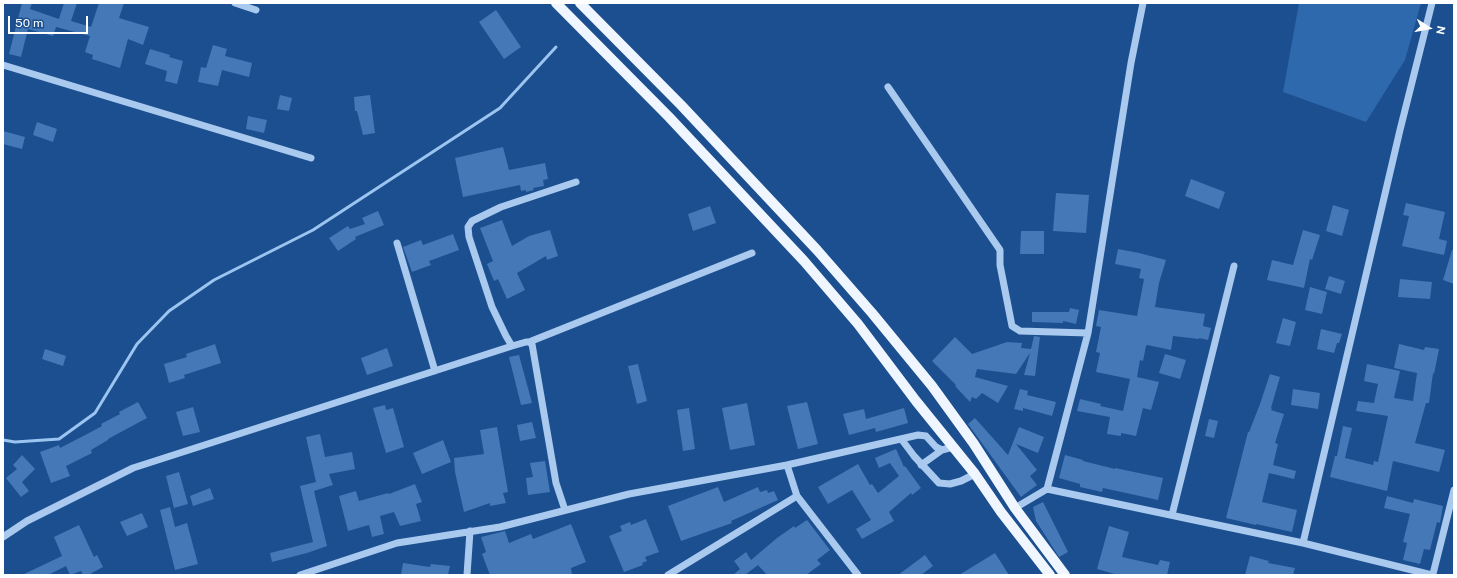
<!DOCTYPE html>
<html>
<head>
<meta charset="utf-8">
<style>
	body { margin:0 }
	#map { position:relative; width:1457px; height:578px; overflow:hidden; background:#1b4f8f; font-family:"Public Sans",sans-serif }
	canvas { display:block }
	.frame { position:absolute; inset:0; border:4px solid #fff; pointer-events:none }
	.north { position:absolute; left:1409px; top:8px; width:40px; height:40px; -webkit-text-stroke:3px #1b4f8f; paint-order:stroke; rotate:101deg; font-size:11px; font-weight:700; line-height:16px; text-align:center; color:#fff }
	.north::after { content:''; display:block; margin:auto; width:14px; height:18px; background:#fff; clip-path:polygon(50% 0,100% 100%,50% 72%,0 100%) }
	.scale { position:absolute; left:8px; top:16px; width:80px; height:18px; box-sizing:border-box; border:2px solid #fff; border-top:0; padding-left:5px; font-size:12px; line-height:14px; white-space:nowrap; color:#fff; -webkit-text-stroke:3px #1b4f8f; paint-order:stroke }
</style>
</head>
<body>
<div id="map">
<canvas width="1457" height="578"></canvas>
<div class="frame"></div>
<div class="north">N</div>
<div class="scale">50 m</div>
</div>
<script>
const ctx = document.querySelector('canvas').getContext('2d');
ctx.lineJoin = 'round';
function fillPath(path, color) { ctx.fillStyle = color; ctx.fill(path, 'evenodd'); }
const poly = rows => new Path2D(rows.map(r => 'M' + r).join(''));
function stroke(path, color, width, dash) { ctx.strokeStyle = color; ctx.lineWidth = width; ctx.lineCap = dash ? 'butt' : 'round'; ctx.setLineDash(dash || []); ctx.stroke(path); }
fillPath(poly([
	[1299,3,1421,3,1405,60,1366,122,1283,92]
]), '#2e69ad');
stroke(poly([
	[3,440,15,442,59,439,95,413,137,344,169,311,214,280,313,230,500,108,556,47]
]), '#9cc4f0', 3);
fillPath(poly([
	[22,3,32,3,30,9,59,19,64,3,77,3,71,21,91,27,99,3,124,3,119,18,149,27,143,45,128,39,120,68,92,59,93,55,85,52,90,36,56,27,53,36,28,29,21,57,9,54],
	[496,10,521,47,504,59,479,22],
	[213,45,227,49,225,56,252,63,249,77,222,70,218,86,198,82,201,67,206,68],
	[150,49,170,55,169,57,183,61,177,84,165,81,167,71,145,64],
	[280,95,292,98,289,111,277,109],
	[370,95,375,133,363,135,357,111,355,111,354,97],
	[248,116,267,120,264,133,246,129],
	[37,122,57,129,53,142,33,135],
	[3,131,25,137,22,149,3,144],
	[503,147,509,170,545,163,548,179,543,180,544,186,533,188,534,190,526,192,526,190,521,191,520,185,463,197,455,158],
	[1191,179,1225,192,1219,209,1185,196],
	[1056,193,1089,195,1086,233,1053,231],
	[1406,203,1445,212,1439,239,1447,241,1444,255,1402,246,1409,216,1403,215],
	[1333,205,1349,210,1342,236,1326,231],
	[710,206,716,223,693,231,688,214],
	[378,211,384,225,355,237,356,239,338,251,329,238,348,226,350,229,365,224,362,218],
	[502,220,512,246,529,236,550,230,558,256,547,260,546,256,517,273,525,290,507,299,498,279,494,281,487,264,493,261,480,228],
	[1303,230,1320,235,1312,260,1310,259,1304,288,1267,280,1272,260,1293,265],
	[1021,231,1044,231,1044,254,1020,254],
	[453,234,459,250,429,261,431,265,412,272,403,247,421,240,423,245],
	[1118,249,1139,253,1166,260,1159,283,1155,307,1205,314,1203,326,1211,328,1208,340,1199,338,1199,339,1173,336,1171,350,1147,345,1146,346,1143,361,1140,360,1137,377,1159,382,1151,410,1143,408,1136,436,1121,433,1121,436,1107,434,1110,417,1077,411,1080,399,1101,404,1100,406,1123,411,1130,379,1096,372,1100,353,1096,352,1101,327,1096,326,1099,310,1137,316,1144,279,1139,278,1141,269,1115,264],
	[1452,250,1454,250,1454,284,1443,280],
	[1329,276,1345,281,1341,294,1325,289],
	[1400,279,1432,282,1430,299,1398,297],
	[1310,287,1327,292,1322,314,1305,310],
	[1070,308,1079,310,1076,324,1063,321,1063,323,1032,322,1032,312,1069,312],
	[1283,318,1296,322,1290,346,1276,343],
	[1321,329,1342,334,1339,343,1337,343,1334,353,1317,349],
	[1034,336,1040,337,1035,376,1024,375,1030,353,1016,374,977,369,975,377,1008,386,998,403,982,393,976,399,972,397,970,402,955,386,956,385,932,361,955,337,972,354,1007,342,1022,343,1021,348,1031,349],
	[215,344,221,363,184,375,185,378,169,383,164,364,187,357,186,354],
	[1399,344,1424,350,1425,347,1439,349,1434,374,1433,373,1429,403,1426,403,1415,443,1445,450,1439,472,1393,461,1387,491,1330,477,1335,456,1337,456,1343,426,1352,428,1345,458,1373,465,1374,461,1378,462,1388,416,1356,411,1358,401,1374,403,1378,384,1364,381,1367,364,1400,371,1394,398,1413,401,1417,373,1394,368],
	[387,348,393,366,367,375,361,358],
	[45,349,66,356,63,366,42,359],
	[1165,354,1186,360,1180,379,1159,373],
	[519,355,532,403,521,405,509,357],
	[638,364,647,401,637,404,628,366],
	[1270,374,1280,377,1271,408,1272,408,1271,410,1284,414,1275,443,1278,444,1273,465,1296,471,1294,479,1269,473,1262,502,1297,510,1292,532,1256,524,1256,525,1226,518,1248,432,1249,432,1260,404],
	[1020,389,1028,391,1027,395,1056,402,1052,416,1023,408,1023,411,1014,409],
	[1293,389,1320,393,1318,409,1291,405],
	[138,402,147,418,108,439,108,440,91,450,92,453,66,466,70,476,51,483,40,452,59,445,60,448,91,432,102,426,101,424,120,414,119,412],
	[807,402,818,444,798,449,787,406],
	[747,403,755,445,730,450,722,408],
	[385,405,386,410,393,408,404,447,386,453,373,408],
	[193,407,200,432,183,436,176,412],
	[689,408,695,449,683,451,677,410],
	[904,408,908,423,876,432,875,428,849,435,843,414,864,409,866,419],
	[975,418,1008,455,1019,427,1044,437,1038,453,1016,444,1037,470,1030,476,1037,485,1021,497,968,424],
	[1209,419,1218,421,1214,438,1205,436],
	[532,422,536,438,520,441,517,425],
	[497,427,508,492,503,493,506,503,490,506,490,503,464,512,455,472,454,458,484,454,480,430],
	[320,434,325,457,352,452,355,469,329,474,333,485,314,491,327,546,307,553,272,562,270,553,313,542,300,486,316,482,306,437],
	[443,440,451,462,422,474,413,453],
	[896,449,904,467,905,466,921,488,912,495,911,493,889,512,894,521,862,539,856,529,871,520,852,490,828,504,818,487,858,464,870,485,872,484,878,493,899,476,890,463,879,468,875,458],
	[22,455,35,469,22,482,29,491,21,497,6,478,17,469,13,465],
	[1065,455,1083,460,1083,461,1115,469,1115,468,1163,478,1158,500,1103,488,1102,492,1080,487,1080,484,1059,478],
	[545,461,550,492,528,495,526,478,533,477,530,463],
	[179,472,188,504,174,508,166,476],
	[415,484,422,502,416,504,421,521,400,526,394,512,380,516,384,534,372,537,369,525,348,531,339,496,356,491,359,501,388,493,389,494],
	[718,487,724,502,758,487,760,492,767,490,768,493,774,491,778,500,731,521,732,523,681,541,668,506],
	[210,488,214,499,193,506,190,496],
	[1387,496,1413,503,1414,499,1443,506,1440,523,1437,522,1430,550,1424,549,1420,564,1403,560,1407,543,1403,542,1410,514,1384,508],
	[1043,502,1068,552,1059,557,1036,521,1033,507],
	[170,507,175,527,187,523,198,564,175,570,160,510],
	[142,513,148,527,127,536,120,522],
	[646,519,659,552,645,557,647,561,642,563,643,565,624,572,609,536,622,531,620,526,630,522,631,525],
	[807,520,830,550,817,560,821,564,806,575,767,575,758,565,745,575,735,575,734,574,740,569,734,561,746,552,751,560,777,538,794,526,795,528],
	[571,524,586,562,571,568,572,575,490,575,482,554,486,552,481,537,505,531,509,543,531,534,533,539],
	[79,525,94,557,97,555,103,567,88,575,83,575,81,571,70,575,66,566,48,575,22,575,62,556,54,537],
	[1109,526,1129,532,1122,557,1158,565,1160,560,1170,562,1167,575,1118,575,1097,569],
	[995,553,1009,575,959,575],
	[925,555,933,566,921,575,898,575],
	[1250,556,1269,561,1268,563,1295,568,1293,575,1245,575],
	[403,563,430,567,431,564,450,566,448,575,401,575]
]), '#4478b7');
stroke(poly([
	[235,3,256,10],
	[3,65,311,158],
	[888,87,1000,250,1000,265,1012,326,1020,331,1088,333],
	[397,243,435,371],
	[529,342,752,253],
	[902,440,914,456,939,483,950,484,961,481,975,474],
	[921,465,942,450],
	[1047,489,1088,333,1131,63,1143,3],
	[797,496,858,575],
	[1015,508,1047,489,1303,543,1432,575],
	[565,510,556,483,532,344,529,342,526,342,512,346,506,336,492,307,469,237,468,227,472,221,501,207,576,182],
	[1172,515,1234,266],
	[3,537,27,521,133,468,512,346],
	[1303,543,1400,130,1432,3],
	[1433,574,1454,490],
	[300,575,397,543,500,527,629,494,787,465,918,435,926,436,936,447,942,450,953,447],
	[467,575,470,531],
	[668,575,797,496,787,465]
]), '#a9c9ee', 7);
stroke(poly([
	[556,3,669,117,804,261,858,324,916,401,975,474,1001,512,1050,575],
	[580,3,681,105,817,250,872,313,932,386,974,444,1015,508,1065,575]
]), '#f0f6ff', 10);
</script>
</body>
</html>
